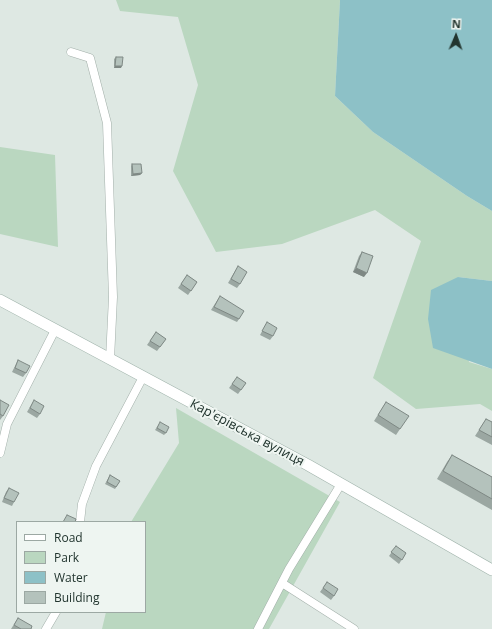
<!DOCTYPE html>
<html>
<head>
<meta charset="utf-8">
<style>
	body { margin:0 }
	#map { position:relative; width:492px; height:629px; overflow:hidden; background:#dee8e3; font-family:"Open Sans",sans-serif }
	canvas { display:block }
	.legend { position:absolute; left:16px; top:521px; width:130px; height:92px; box-sizing:border-box; background:#eef5f1; border:1px solid #9ca8a3; margin:0; padding:5px 7px; list-style:none; font-size:12px; color:#22352f }
	.legend li { display:flex; align-items:center; gap:8px; height:20px }
	.legend b { width:20px; border:1px solid #9ca8a3 }
	.north { position:absolute; left:436px; top:16px; width:40px; height:40px; -webkit-text-stroke:3px #eef5f1; paint-order:stroke; rotate:2deg; font-size:11px; font-weight:700; line-height:16px; text-align:center; color:#22352f }
	.north::after { content:''; display:block; margin:auto; width:14px; height:18px; background:#22352f; clip-path:polygon(50% 0,100% 100%,50% 72%,0 100%) }
</style>
</head>
<body>
<div id="map">
<canvas width="492" height="629"></canvas>
<ul class="legend">
<li><b style="height:5px;background:#fff"></b>Road</li>
<li><b style="height:11px;background:#bad7c0"></b>Park</li>
<li><b style="height:11px;background:#8dc1c7"></b>Water</li>
<li><b style="height:11px;background:#b4c2bc"></b>Building</li>
</ul>
<div class="north">N</div>
</div>
<script>
const ctx = document.querySelector('canvas').getContext('2d');
ctx.lineJoin = 'round';
function fillPath(path, color) { ctx.fillStyle = color; ctx.fill(path, 'evenodd'); }
const poly = rows => new Path2D(rows.map(r => 'M' + r).join(''));
function stroke(path, color, width, dash) { ctx.strokeStyle = color; ctx.lineWidth = width; ctx.lineCap = dash ? 'butt' : 'round'; ctx.setLineDash(dash || []); ctx.stroke(path); }
function write(font, color, halo, rows, align = 'center') {
  ctx.font = font + ' "Open Sans",sans-serif'; ctx.lineWidth = 4; ctx.setLineDash([]); ctx.textBaseline = 'middle'; ctx.strokeStyle = halo; ctx.fillStyle = color; for (const [text, x, y, turn = 0] of rows) {
    ctx.save(); ctx.translate(x, y); ctx.rotate((+turn || 0) * Math.PI / 180); ctx.textAlign = isNaN(turn) ? turn : align; if (halo) ctx.strokeText(text, 0, 0); ctx.fillText(text, 0, 0); ctx.restore();
  }
}
fillPath(poly([
	[116,0,340,0,335,96,373,132,467,196,492,211,492,281,458,277,469,362,492,369,492,411,480,404,416,409,373,378,421,241,375,210,282,244,216,252,173,171,198,85,178,17,120,11],
	[0,147,55,155,58,247,0,234],
	[176,408,340,502,269,629,102,629,106,612,145,612,145,522,131,522,179,443]
]), '#bad7c0');
fillPath(poly([
	[340,0,492,0,492,211,467,196,373,132,335,96],
	[458,277,492,281,492,369,433,348,428,319,431,290]
]), '#8dc1c7');
const street = poly([
	[71,52,90,58,107,123,113,297,110,359],
	[0,453,7,424,55,330],
	[80,522,82,504,96,466,143,377],
	[282,583,354,629],
	[46,629,56,612],
	[258,629,289,569,341,484]
]);
const secondary = poly([
	[0,300,308,465,492,570]
]);
stroke(street, '#a2afa9', 9);
stroke(secondary, '#9fb2aa', 12);
stroke(street, '#fff', 8);
stroke(secondary, '#fff', 11);
fillPath(poly([
	[116,57,121,68,114,68,114,59],
	[132,164,142,173,140,175,131,176,131,166],
	[362,252,364,277,353,272,359,256],
	[238,266,240,284,237,288,228,283],
	[187,275,197,282,188,295,178,288],
	[220,296,239,319,237,322,211,310],
	[267,322,273,336,270,340,260,335],
	[156,332,166,339,157,351,147,345],
	[18,360,26,373,23,377,12,372],
	[237,377,246,383,238,394,229,388],
	[0,400,3,416,0,420],
	[34,400,40,414,37,418,27,412],
	[386,402,400,429,396,435,374,421],
	[486,419,492,422,492,445,475,436],
	[159,424,166,433,164,435,155,430],
	[452,455,492,477,492,510,437,479,447,462],
	[110,475,120,481,115,489,105,484],
	[9,488,14,502,12,506,2,502,6,492],
	[396,546,406,553,399,564,389,556],
	[327,582,334,596,331,600,320,592],
	[18,618,31,629,11,629]
]), '#9ba7a2');
fillPath(poly([
	[115,66,122,66,121,68,114,68],
	[142,173,140,175,131,176,133,174],
	[356,268,367,273,364,277,353,272]
]), '#7e8884');
const building = poly([
	[116,57,123,57,122,66,115,66,116,57],
	[132,164,141,164,142,173,133,174,132,164],
	[362,252,373,256,367,273,356,268,362,252],
	[238,266,247,272,240,284,231,279,238,266],
	[187,275,197,282,191,291,181,284,187,275],
	[220,296,244,311,239,319,214,307,220,296],
	[267,322,277,328,273,336,262,331,267,322],
	[156,332,166,339,160,347,150,341,156,332],
	[18,360,30,366,26,373,15,368,18,360],
	[237,377,246,383,241,390,232,384,237,377],
	[0,400,9,405,3,416,0,414,0,400],
	[34,400,44,406,40,414,30,408,34,400],
	[386,402,409,416,400,429,378,415,386,402],
	[486,419,492,422,492,437,479,430,486,419],
	[160,422,169,427,166,433,157,428,160,422],
	[452,455,492,477,492,499,443,471,452,455],
	[110,475,120,481,116,487,107,482,110,475],
	[9,488,19,493,14,502,4,498,9,488],
	[67,515,76,519,75,522,63,522,67,515],
	[396,546,406,553,402,560,391,552,396,546],
	[327,582,338,589,334,596,323,588,327,582],
	[18,618,32,626,31,629,21,629,14,625,18,618]
]);
fillPath(building, '#b4c2bc');
stroke(building, '#7e8884', 1);
write('13px', '#22352f', '#eef5f1', [
	["Кар'єрівська вулиця",247,433,28]
]);
</script>
</body>
</html>
